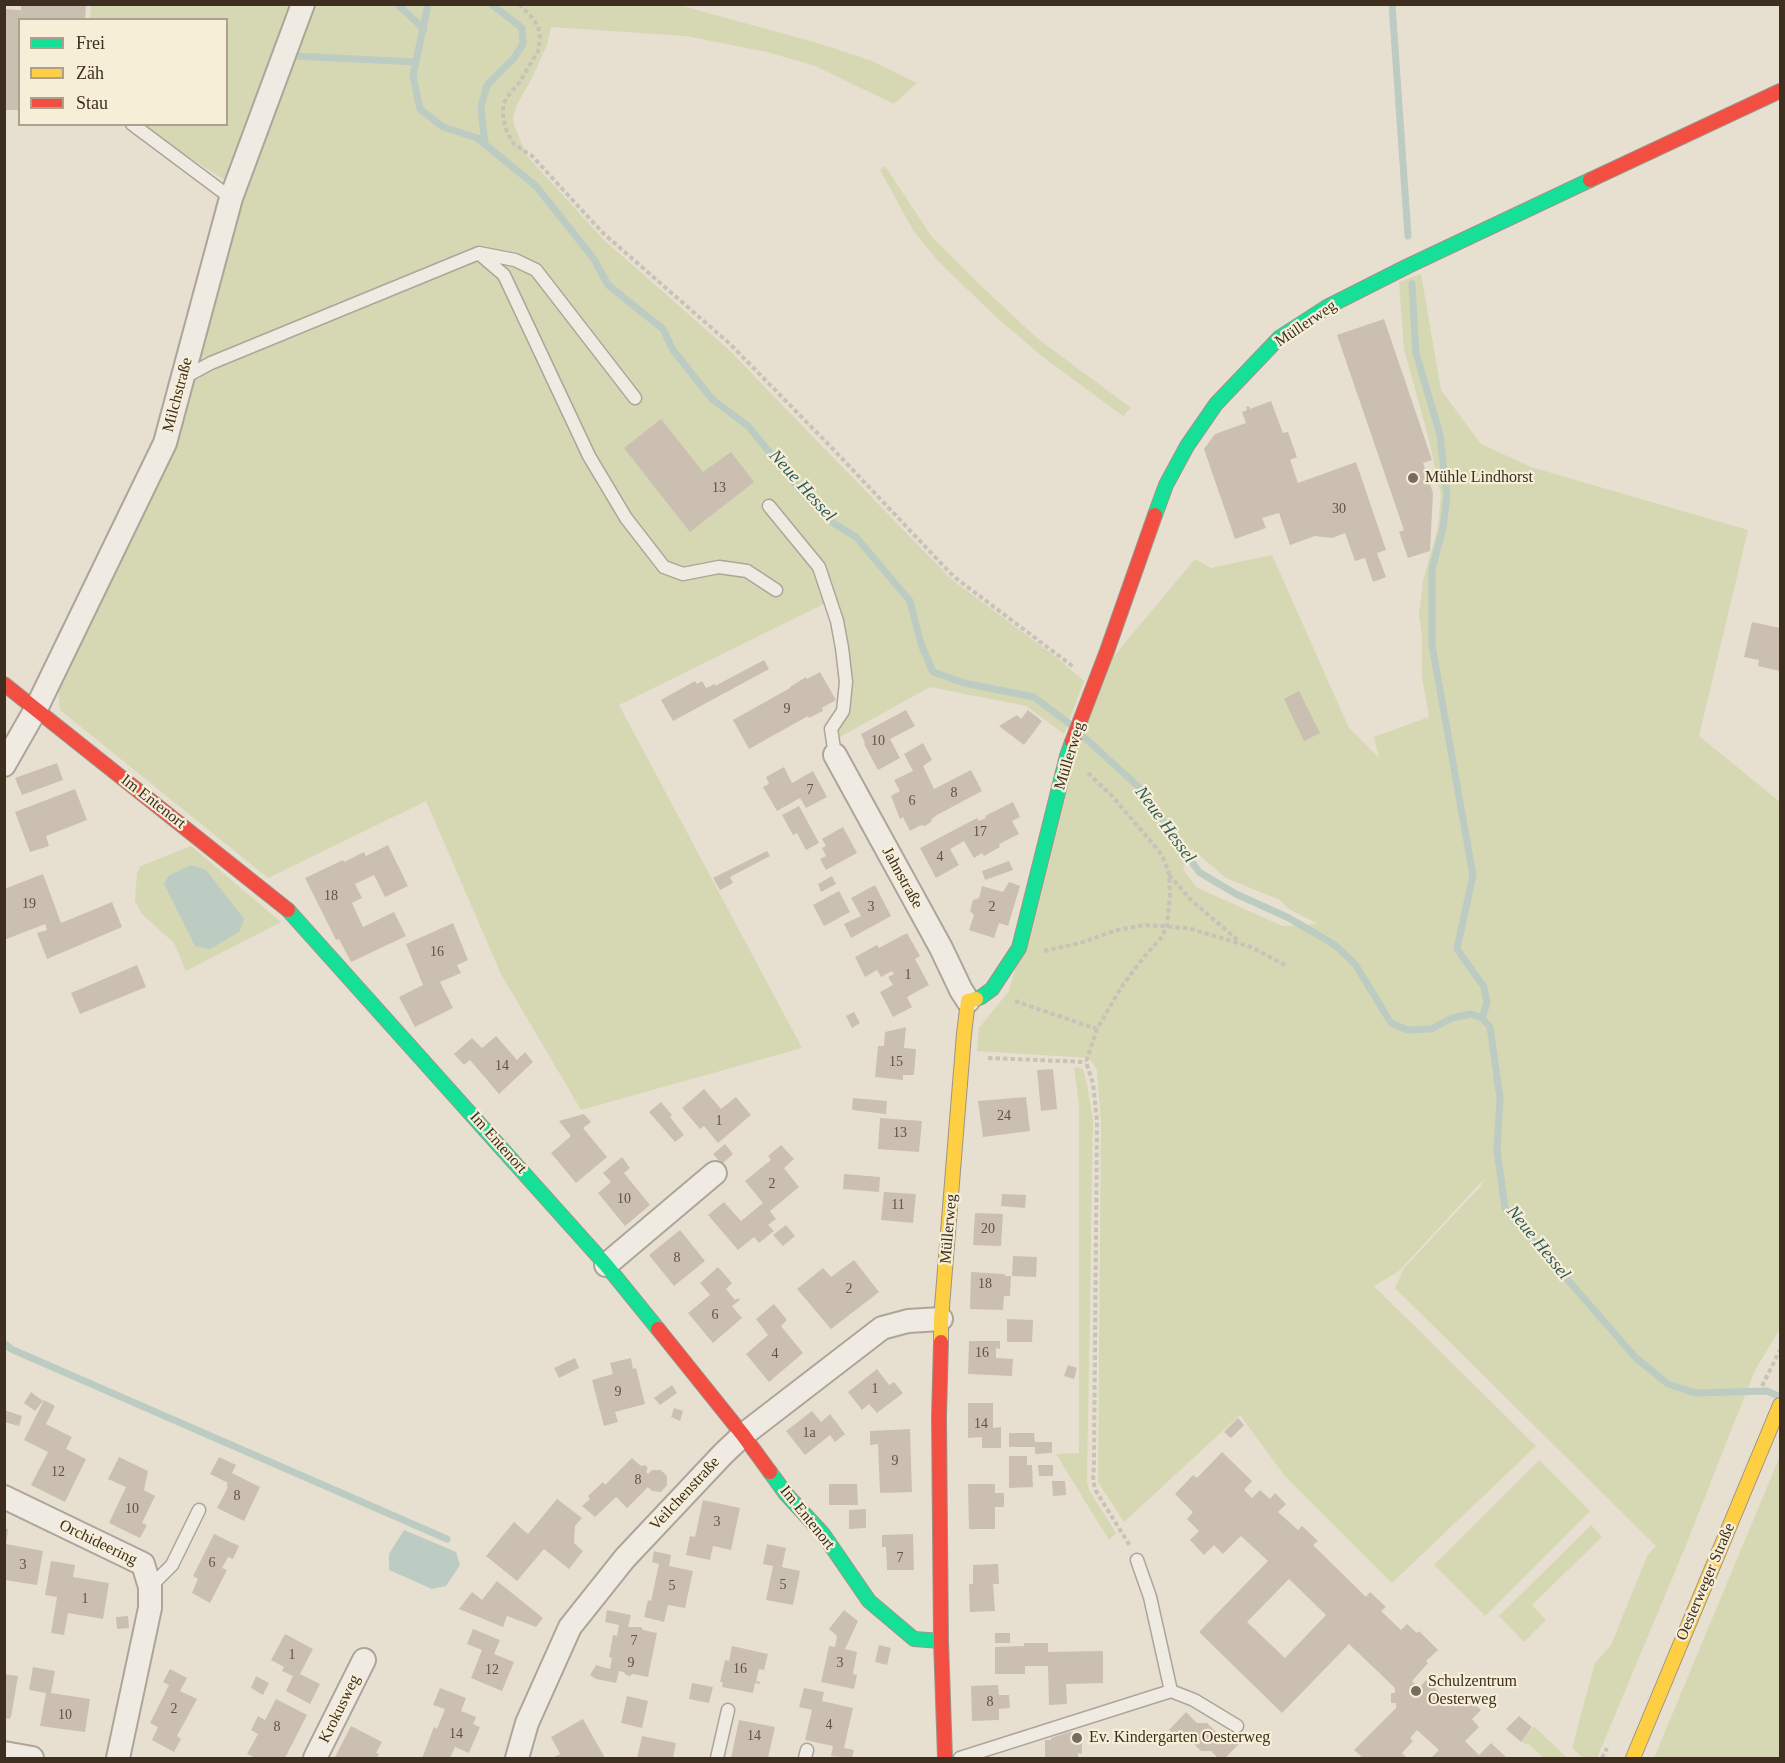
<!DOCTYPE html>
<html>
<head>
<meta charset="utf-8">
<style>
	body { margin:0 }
	#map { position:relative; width:1785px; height:1763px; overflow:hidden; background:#e7e0d1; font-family:Georgia,serif }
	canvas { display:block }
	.frame { position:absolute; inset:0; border:6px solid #3d2e20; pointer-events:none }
	.legend { position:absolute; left:18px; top:18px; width:210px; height:108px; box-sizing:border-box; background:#f7eed8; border:2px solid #ada18e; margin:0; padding:8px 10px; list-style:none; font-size:18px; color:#3d2e20 }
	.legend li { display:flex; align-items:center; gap:12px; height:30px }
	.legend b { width:30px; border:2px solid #ada18e }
</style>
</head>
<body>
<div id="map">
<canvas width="1785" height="1763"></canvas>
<div class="frame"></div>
<ul class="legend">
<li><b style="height:8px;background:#16e098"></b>Frei</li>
<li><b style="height:8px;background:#ffcf43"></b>Zäh</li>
<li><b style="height:8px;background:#f24e42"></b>Stau</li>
</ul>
</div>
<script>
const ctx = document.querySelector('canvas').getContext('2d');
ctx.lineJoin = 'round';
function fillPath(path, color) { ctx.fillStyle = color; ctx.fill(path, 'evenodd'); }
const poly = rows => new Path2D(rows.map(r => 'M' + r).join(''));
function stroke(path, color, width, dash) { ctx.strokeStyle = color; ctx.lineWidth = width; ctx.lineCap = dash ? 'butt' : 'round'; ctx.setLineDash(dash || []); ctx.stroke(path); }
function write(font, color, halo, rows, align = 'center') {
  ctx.font = font + ' Georgia,serif'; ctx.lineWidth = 4.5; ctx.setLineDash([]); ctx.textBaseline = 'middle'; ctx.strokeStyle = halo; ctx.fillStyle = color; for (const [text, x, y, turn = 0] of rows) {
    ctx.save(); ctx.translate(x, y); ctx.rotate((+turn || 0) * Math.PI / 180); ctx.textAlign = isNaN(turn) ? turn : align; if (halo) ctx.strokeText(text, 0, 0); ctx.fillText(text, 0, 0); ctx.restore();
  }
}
fillPath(poly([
	[91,5,291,5,226,181,175,148,143,125,226,124,226,20,90,20],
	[313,5,679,5,821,44,872,61,917,83,894,104,815,66,767,52,686,36,551,27,547,45,532,78,517,105,513,118,514,125,527,156,604,240,727,348,951,579,1056,657,1084,681,1064,734,1026,706,930,687,840,737,838,729,850,712,852,680,848,645,836,598,619,705,802,1048,581,1110,501,974,426,801,268,878,60,710,58,682,175,440,239,199],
	[885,166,932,237,978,283,1037,338,1131,408,1123,416,1043,357,996,317,938,261,913,230,880,170],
	[1421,274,1441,390,1481,444,1531,467,1748,530,1699,736,1780,802,1780,1329,1755,1370,1684,1550,1597,1758,1583,1758,1572,1748,1595,1663,1611,1645,1647,1556,1656,1546,1395,1288,1404,1268,1480,1187,1484,1179,1399,1271,1374,1286,1536,1446,1392,1583,1284,1475,1240,1415,1124,1522,1098,1482,1101,1124,1097,1071,1099,1070,1097,1070,1089,1058,977,1051,979,1028,1009,991,1073,759,1113,657,1195,559,1211,568,1272,555,1349,728,1379,758,1374,737,1429,717,1422,677,1422,635,1419,615,1423,581,1438,527,1441,495,1428,436,1404,349,1399,282],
	[1192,849,1226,878,1280,900,1289,909,1318,924,1282,926,1196,887,1183,869],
	[191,846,281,922,186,971,174,943,142,914,135,901,137,873,141,866],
	[1074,1067,1083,1069,1087,1084,1093,1120,1087,1481,1089,1490,1116,1533,1109,1540,1056,1454,1079,1453,1079,1105],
	[1780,1456,1780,1758,1654,1758],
	[1539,1460,1590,1511,1485,1616,1434,1565],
	[1591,1525,1602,1537,1532,1605,1546,1620,1524,1642,1499,1616],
	[1534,1726,1567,1758,1544,1758,1530,1745,1521,1742]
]), '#d6d7b3');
fillPath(poly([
	[191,865,206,870,244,919,239,932,210,949,195,946,164,884,168,876],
	[404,1530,456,1552,460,1565,446,1586,432,1589,389,1570,389,1554]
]), '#bcccc2');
stroke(poly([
	[397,4,424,29],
	[428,4,413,76,420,109,443,127,477,138,536,186,594,259,608,285,663,329,673,350,712,399,748,426,800,490,833,523,856,537,910,601,921,644,933,672,964,683,1034,697,1071,725],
	[1392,4,1408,236],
	[294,56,416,62],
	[485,145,481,107,487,85,514,58,523,44,522,28,491,4],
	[1412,284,1416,353,1440,435,1447,496,1443,528,1432,569,1432,645,1473,875,1457,949,1484,987,1487,1003,1482,1018],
	[1084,737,1140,788,1199,872,1236,894,1289,918,1335,945,1355,964,1391,1023,1407,1030,1431,1029,1452,1018,1471,1014,1482,1018,1490,1027,1500,1098,1497,1150,1505,1208,1636,1358,1668,1384,1695,1393,1767,1391,1778,1396],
	[4,1343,11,1349,447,1539]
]), '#bcccc2', 7);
fillPath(poly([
	[21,4,86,4,85,20,20,20,18,110,4,110,4,9,21,10],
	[1384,319,1432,460,1423,463,1433,493,1430,551,1408,558,1399,532,1404,530,1337,335],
	[1271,401,1283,433,1288,432,1297,457,1290,460,1298,483,1356,462,1386,550,1377,553,1386,577,1373,582,1365,558,1355,561,1345,533,1332,538,1315,536,1290,545,1279,513,1262,518,1266,528,1235,539,1204,449,1215,434,1246,423,1242,412,1247,410,1246,407,1249,406,1250,409],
	[661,419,703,472,731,452,754,482,690,532,624,448],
	[1752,622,1780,628,1780,671,1758,666,1759,660,1744,657],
	[764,660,769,669,673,721,661,700,695,681,697,684,702,681,706,688,715,684,715,686],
	[820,672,836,700,822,708,823,711,809,718,808,716,749,749,733,720,790,688,790,687,806,677,807,679],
	[1299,691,1320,733,1304,741,1284,699],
	[906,710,915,726,890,739,900,758,878,770,864,744,865,743,861,734],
	[1028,710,1042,721,1024,745,999,726,1017,715,1021,719],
	[923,743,932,760,923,766,934,789,971,770,982,791,937,815,932,819,931,822,925,826,921,825,910,831,903,817,900,819,891,796,900,791,894,780,913,771,904,754],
	[57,763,63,780,22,795,15,778],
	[784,767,792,783,813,771,827,797,806,808,800,798,777,811,763,787,769,784,766,777],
	[75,789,87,820,46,836,49,846,30,852,15,812],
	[1013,802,1020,817,1012,821,1019,834,999,844,1000,847,984,856,982,853,974,858,964,841,950,849,959,865,936,878,920,848,977,818,979,821,986,818,985,816],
	[799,806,819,843,806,850,797,833,793,835,782,815],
	[843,827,857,853,826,870,820,859,826,856,822,848,826,846,822,839],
	[388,845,408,886,385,897,374,875,355,884,362,898,352,903,363,927,394,912,406,936,351,962,339,939,336,940,305,878,343,860,344,862,364,852,366,856],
	[767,851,770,856,730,877,733,883,720,890,713,878],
	[1009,861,1013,870,985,880,982,871],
	[43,874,61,923,112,902,122,927,47,959,37,933,47,930,45,924,4,940,4,889],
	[832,876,836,884,821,892,818,884],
	[1009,882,1020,886,1008,926,999,923,994,938,969,930,974,915,970,911,973,900,979,898,982,886,1003,892],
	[875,885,891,916,851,938,844,924,861,916,851,898],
	[839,891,850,912,824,926,813,905],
	[453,923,468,960,457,965,461,973,440,982,453,1008,415,1027,399,997,423,985,406,944],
	[907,933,920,956,915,959,929,985,907,997,912,1007,893,1017,880,992,893,985,888,977,894,974,892,971,881,977,877,970,865,977,855,957,877,945,879,948],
	[137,965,146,987,80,1014,71,993],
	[854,1012,860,1023,852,1028,846,1016],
	[906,1027,904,1048,916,1049,914,1075,903,1075,903,1080,875,1077,878,1046,884,1046,885,1032],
	[496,1036,517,1060,525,1052,533,1062,499,1094,470,1060,464,1065,454,1054,472,1038,482,1048],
	[1053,1069,1057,1109,1041,1111,1037,1070],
	[704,1089,721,1109,736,1097,751,1115,718,1143,704,1126,700,1129,682,1108],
	[1026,1097,1030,1131,983,1137,978,1101],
	[853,1098,887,1101,886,1114,852,1110],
	[661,1102,672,1115,670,1117,684,1135,675,1142,649,1112],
	[584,1114,591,1122,583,1128,607,1157,576,1183,551,1153,571,1136,559,1121],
	[880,1118,922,1121,919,1152,878,1149],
	[725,1144,733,1154,722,1164,713,1154],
	[781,1145,794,1159,784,1168,799,1187,770,1211,776,1219,768,1225,774,1231,759,1243,754,1237,738,1250,708,1215,724,1202,741,1221,763,1203,745,1181,771,1160,768,1156],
	[622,1157,630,1168,624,1173,650,1205,625,1226,598,1193,611,1182,603,1173],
	[844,1174,880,1177,879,1192,843,1189],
	[884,1192,916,1194,913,1223,881,1220],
	[1002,1194,1026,1195,1025,1208,1001,1206],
	[975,1213,1003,1214,1001,1246,973,1245],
	[786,1225,795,1236,783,1246,773,1235],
	[680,1230,705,1261,674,1286,649,1255],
	[1013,1256,1037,1257,1036,1277,1012,1276],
	[854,1260,879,1292,831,1329,797,1289,823,1268,831,1277],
	[718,1267,732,1283,726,1289,735,1300,738,1298,740,1300,732,1306,742,1318,713,1343,688,1313,710,1295,700,1283],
	[971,1272,1005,1274,1005,1276,1011,1276,1010,1296,1004,1296,1003,1310,970,1309],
	[774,1304,787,1320,781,1326,803,1353,769,1382,746,1354,768,1335,756,1319],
	[1007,1319,1033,1320,1032,1342,1007,1342],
	[969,1341,1000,1341,1000,1349,996,1348,996,1358,1013,1359,1012,1376,968,1374],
	[575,1358,579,1368,559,1378,554,1368],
	[631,1358,633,1369,636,1368,645,1404,615,1412,618,1422,604,1426,592,1380,613,1374,610,1363],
	[1068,1365,1077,1368,1074,1379,1064,1376],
	[877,1369,889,1385,894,1382,903,1393,877,1413,869,1404,862,1410,848,1392],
	[672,1385,677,1393,660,1405,654,1398],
	[31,1392,43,1401,35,1411,24,1403],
	[44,1400,55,1406,46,1424,72,1437,66,1449,86,1459,65,1502,31,1485,48,1452,24,1440],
	[968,1403,993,1403,993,1428,1001,1427,1001,1448,982,1448,982,1437,968,1438],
	[674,1408,683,1411,680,1421,671,1417],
	[4,1410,22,1416,19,1426,4,1422],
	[812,1411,821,1422,830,1414,845,1434,835,1442,830,1435,805,1455,786,1431],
	[1238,1418,1244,1425,1231,1438,1224,1432],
	[910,1429,912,1492,880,1493,878,1444,870,1445,870,1431],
	[1009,1433,1034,1433,1035,1442,1052,1442,1052,1453,1035,1454,1035,1447,1009,1447],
	[1222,1452,1252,1481,1244,1490,1252,1498,1260,1490,1270,1499,1275,1493,1286,1504,1278,1512,1298,1530,1302,1526,1318,1541,1313,1545,1366,1597,1370,1592,1386,1607,1381,1611,1401,1630,1407,1624,1417,1633,1419,1631,1438,1650,1426,1661,1428,1663,1412,1681,1419,1688,1426,1680,1443,1696,1445,1694,1458,1705,1466,1696,1481,1710,1472,1719,1479,1727,1465,1741,1479,1755,1491,1743,1507,1758,1431,1758,1439,1750,1417,1730,1410,1738,1413,1741,1402,1753,1407,1758,1363,1758,1354,1750,1396,1708,1396,1703,1391,1703,1391,1693,1395,1693,1395,1688,1349,1644,1282,1713,1199,1632,1268,1561,1241,1536,1223,1554,1214,1545,1204,1555,1190,1540,1199,1531,1187,1519,1193,1512,1175,1494,1193,1475,1197,1478],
	[1289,1579,1326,1615,1285,1658,1247,1622],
	[1009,1456,1027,1456,1027,1465,1032,1465,1033,1487,1009,1488],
	[119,1457,148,1471,144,1490,155,1496,142,1523,147,1525,140,1538,109,1523,126,1487,108,1479],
	[219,1457,236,1465,232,1473,260,1487,244,1521,217,1508,228,1487,226,1486,228,1483,210,1474],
	[632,1458,641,1466,645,1465,648,1468,646,1472,648,1474,652,1470,661,1470,667,1476,667,1485,661,1492,652,1491,648,1487,627,1508,616,1497,595,1517,582,1506,590,1499,588,1496,603,1482,605,1485],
	[1038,1465,1053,1465,1053,1476,1039,1476],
	[1052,1481,1065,1481,1066,1495,1053,1496],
	[829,1484,857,1484,858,1505,829,1505],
	[968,1484,995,1484,995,1493,1004,1493,1004,1507,995,1507,995,1529,969,1529],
	[557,1499,582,1518,575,1526,574,1543,583,1551,569,1569,544,1549,517,1581,486,1556,514,1522,528,1534],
	[703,1500,740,1508,731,1550,713,1546,710,1560,686,1555,690,1536,695,1537],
	[866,1509,866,1528,849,1529,849,1510],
	[4,1528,8,1529,6,1544,43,1551,37,1585,4,1580],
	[214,1534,239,1546,233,1559,228,1557,222,1568,227,1570,210,1603,192,1593,198,1579,193,1576],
	[913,1534,914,1570,887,1570,886,1547,882,1547,882,1535],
	[767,1544,786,1548,782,1567,800,1571,793,1605,766,1600,773,1566,763,1564],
	[654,1551,671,1555,669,1566,693,1571,685,1608,668,1605,664,1622,644,1617,648,1600,651,1601,659,1564,652,1562],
	[51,1561,75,1565,73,1577,109,1583,103,1619,68,1613,64,1635,51,1633,57,1597,45,1595],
	[998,1564,999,1584,993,1584,995,1611,970,1612,969,1584,973,1584,973,1565],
	[497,1581,543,1618,536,1627,507,1616,503,1627,459,1609,472,1592,482,1600],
	[607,1610,631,1615,628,1627,641,1627,643,1630,657,1633,648,1677,633,1674,630,1676,626,1675,624,1672,619,1671,616,1683,596,1679,590,1675,596,1665,610,1669,612,1658,609,1657,613,1635,617,1636,619,1625,605,1622],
	[844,1610,858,1621,845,1649,857,1652,853,1674,857,1675,854,1689,821,1682,829,1646,835,1647,837,1636,829,1629],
	[128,1616,129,1628,117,1629,116,1617],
	[473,1629,500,1640,494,1654,514,1662,502,1691,471,1678,482,1650,467,1644],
	[995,1633,1010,1633,1010,1643,995,1643],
	[285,1634,313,1649,300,1674,320,1684,310,1704,286,1691,293,1676,282,1671,284,1667,271,1660],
	[1024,1643,1048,1643,1048,1652,1103,1651,1103,1683,1066,1684,1067,1704,1049,1705,1048,1666,1025,1666,1025,1674,995,1674,995,1647,1024,1646],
	[879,1645,891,1648,887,1665,875,1662],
	[732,1646,768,1654,764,1670,759,1669,756,1681,760,1682,760,1684,755,1683,753,1693,722,1687,723,1682,720,1682,725,1660,729,1661],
	[33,1667,55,1671,51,1693,90,1699,85,1732,40,1726,46,1693,29,1690],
	[170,1669,187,1678,180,1691,197,1699,177,1736,181,1739,174,1752,152,1740,158,1727,150,1723,169,1685,163,1682],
	[4,1674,18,1676,11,1717,9,1719,4,1718],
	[256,1676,269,1683,263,1695,251,1688],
	[692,1683,713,1687,709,1703,689,1699],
	[998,1685,999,1695,1009,1695,1010,1708,999,1709,999,1720,972,1721,971,1686],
	[440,1688,466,1698,461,1711,476,1717,473,1724,480,1727,469,1753,455,1747,450,1758,422,1758,434,1727,437,1729,445,1709,433,1705],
	[804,1688,824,1692,822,1701,853,1708,844,1748,854,1750,852,1758,831,1756,833,1746,805,1740,812,1710,799,1707],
	[627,1696,648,1701,642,1728,621,1723],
	[276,1699,307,1715,285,1758,256,1758,247,1754,258,1734,251,1730,258,1716,265,1720],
	[1186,1712,1197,1723,1207,1723,1218,1734,1227,1733,1239,1744,1225,1758,1218,1758,1211,1751,1201,1751,1190,1740,1180,1741,1169,1730],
	[1519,1716,1532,1727,1521,1742,1506,1729],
	[583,1719,605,1758,552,1758,560,1754,551,1737],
	[739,1720,775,1727,768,1758,731,1758],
	[351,1726,382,1742,376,1753,379,1754,377,1758,335,1757],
	[1069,1732,1082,1733,1082,1754,1078,1753,1078,1758,1045,1758,1045,1740,1051,1740,1051,1738],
	[642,1736,676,1743,673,1758,637,1758]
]), '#cbbfb2');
const lane = poly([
	[132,124,231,198],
	[482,256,504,275,589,456,626,518,664,567,683,574,719,567,747,571,776,590],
	[183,378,211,363,479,253,515,260,536,270,635,398],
	[769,506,819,567,837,621,842,648,846,682,843,711,831,729,835,755],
	[1137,1560,1150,1597,1171,1691],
	[150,1587,172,1565,199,1510],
	[717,1758,728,1710],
	[805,1758,807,1750],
	[960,1758,1171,1691,1194,1700,1237,1726]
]);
const street = poly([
	[835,755,941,948,961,990,968,1001],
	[4,765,36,709,165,443,231,198,303,4],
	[606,1265,715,1173],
	[4,1497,143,1564,150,1587,150,1608,118,1758],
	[4,1753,32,1758],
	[315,1758,364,1660],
	[517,1758,527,1723,570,1627,625,1558,723,1454,743,1435,882,1328,908,1321,941,1319]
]);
const fast = poly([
	[1155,515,1166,485,1187,446,1216,404,1279,338,1327,307,1408,266,1590,180],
	[288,910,606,1265,658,1329],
	[976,999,981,997,992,989,1019,948,1067,756,1072,742],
	[770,1472,786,1494,823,1534,869,1601,914,1639,941,1641]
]);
const slow = poly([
	[941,1342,941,1319,964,1034,968,1001,976,999],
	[1633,1758,1780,1405]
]);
const jam = poly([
	[1590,180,1780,91],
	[4,684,288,910],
	[1072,742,1107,651,1155,515],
	[658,1329,743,1435,770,1472],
	[941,1342,939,1417,941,1641,945,1758]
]);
stroke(lane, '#ada599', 15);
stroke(street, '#ada599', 26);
stroke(fast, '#9c958a', 16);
stroke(slow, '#9c958a', 16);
stroke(jam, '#9c958a', 16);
stroke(poly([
	[519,4,531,16,538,26,540,38,538,51,519,83,507,97,503,105,503,118,507,132,514,144,532,156,603,233,730,344,833,449,953,576,1075,668],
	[1088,773,1112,796,1159,851,1165,862,1169,874,1170,895,1167,927,1160,939,1144,957,1122,986,1097,1029,1086,1062,1093,1083,1097,1121,1094,1464,1093,1481,1096,1491,1130,1546],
	[1169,875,1191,900,1240,942],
	[1044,951,1080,943,1117,930,1144,925,1188,928,1251,947,1287,966],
	[1015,1001,1097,1029],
	[988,1058,1086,1062],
	[1762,1386,1780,1350],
	[1602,1758,1607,1748]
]), '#c8c2b9', 4, [4.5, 3]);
stroke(lane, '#efebe3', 12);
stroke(street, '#efebe3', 22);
stroke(fast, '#16e098', 14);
stroke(slow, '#ffcf43', 14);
stroke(jam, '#f24e42', 14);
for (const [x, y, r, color] of [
	[1413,478,6,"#786c5e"],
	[1416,1691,6,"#786c5e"],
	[1077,1738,6,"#786c5e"]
]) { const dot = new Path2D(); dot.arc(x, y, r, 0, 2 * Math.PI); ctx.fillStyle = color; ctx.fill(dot); stroke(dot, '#f7eed8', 2); }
write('14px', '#605244', null, [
	["13",719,488],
	["30",1339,509],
	["9",787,709],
	["10",878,741],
	["7",810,790],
	["8",954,793],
	["6",912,801],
	["17",980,832],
	["4",940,857],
	["18",331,896],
	["19",29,904],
	["3",871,907],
	["2",992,907],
	["16",437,952],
	["1",908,975],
	["15",896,1062],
	["14",502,1066],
	["24",1004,1116],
	["1",719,1121],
	["13",900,1133],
	["2",772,1184],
	["10",624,1199],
	["11",898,1205],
	["20",988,1229],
	["8",677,1258],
	["18",985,1284],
	["2",849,1289],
	["6",715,1315],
	["16",982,1353],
	["4",775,1354],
	["1",875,1389],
	["9",618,1392],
	["14",981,1424],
	["1a",809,1433],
	["9",895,1461],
	["12",58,1472],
	["8",638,1480],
	["8",237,1496],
	["10",132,1509],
	["3",717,1522],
	["7",900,1558],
	["6",212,1563],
	["3",23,1565],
	["5",783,1585],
	["5",672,1586],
	["1",85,1599],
	["7",634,1641],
	["1",292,1655],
	["9",631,1663],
	["3",840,1663],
	["16",740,1669],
	["12",492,1670],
	["8",990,1702],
	["2",174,1709],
	["10",65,1715],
	["4",829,1725],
	["8",277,1727],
	["14",456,1734],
	["14",754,1736]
]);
write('16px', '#3d2e20', '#f7eed8', [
	["Müllerweg",1306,324,-34],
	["Milchstraße",178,395,-75],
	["Müllerweg",1070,756,-73],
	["Im Entenort",153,802,38],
	["Jahnstraße",902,878,61],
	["Im Entenort",498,1143,48],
	["Müllerweg",949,1229,-85],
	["Veilchenstraße",685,1494,-47],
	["Im Entenort",807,1518,51],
	["Orchideering",98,1543,26],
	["Oesterweger Straße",1706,1582,-67],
	["Krokusweg",340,1709,-64]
]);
write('16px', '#3d2e20', '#f7eed8', [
	["Mühle Lindhorst",1425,478],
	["Schulzentrum",1428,1682],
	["Oesterweg",1428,1700],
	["Ev. Kindergarten Oesterweg",1089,1738]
], 'left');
write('italic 18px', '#2f5d5a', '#f7eed8', [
	["Neue Hessel",802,486,48],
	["Neue Hessel",1165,825,54],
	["Neue Hessel",1538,1243,51]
]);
</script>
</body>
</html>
